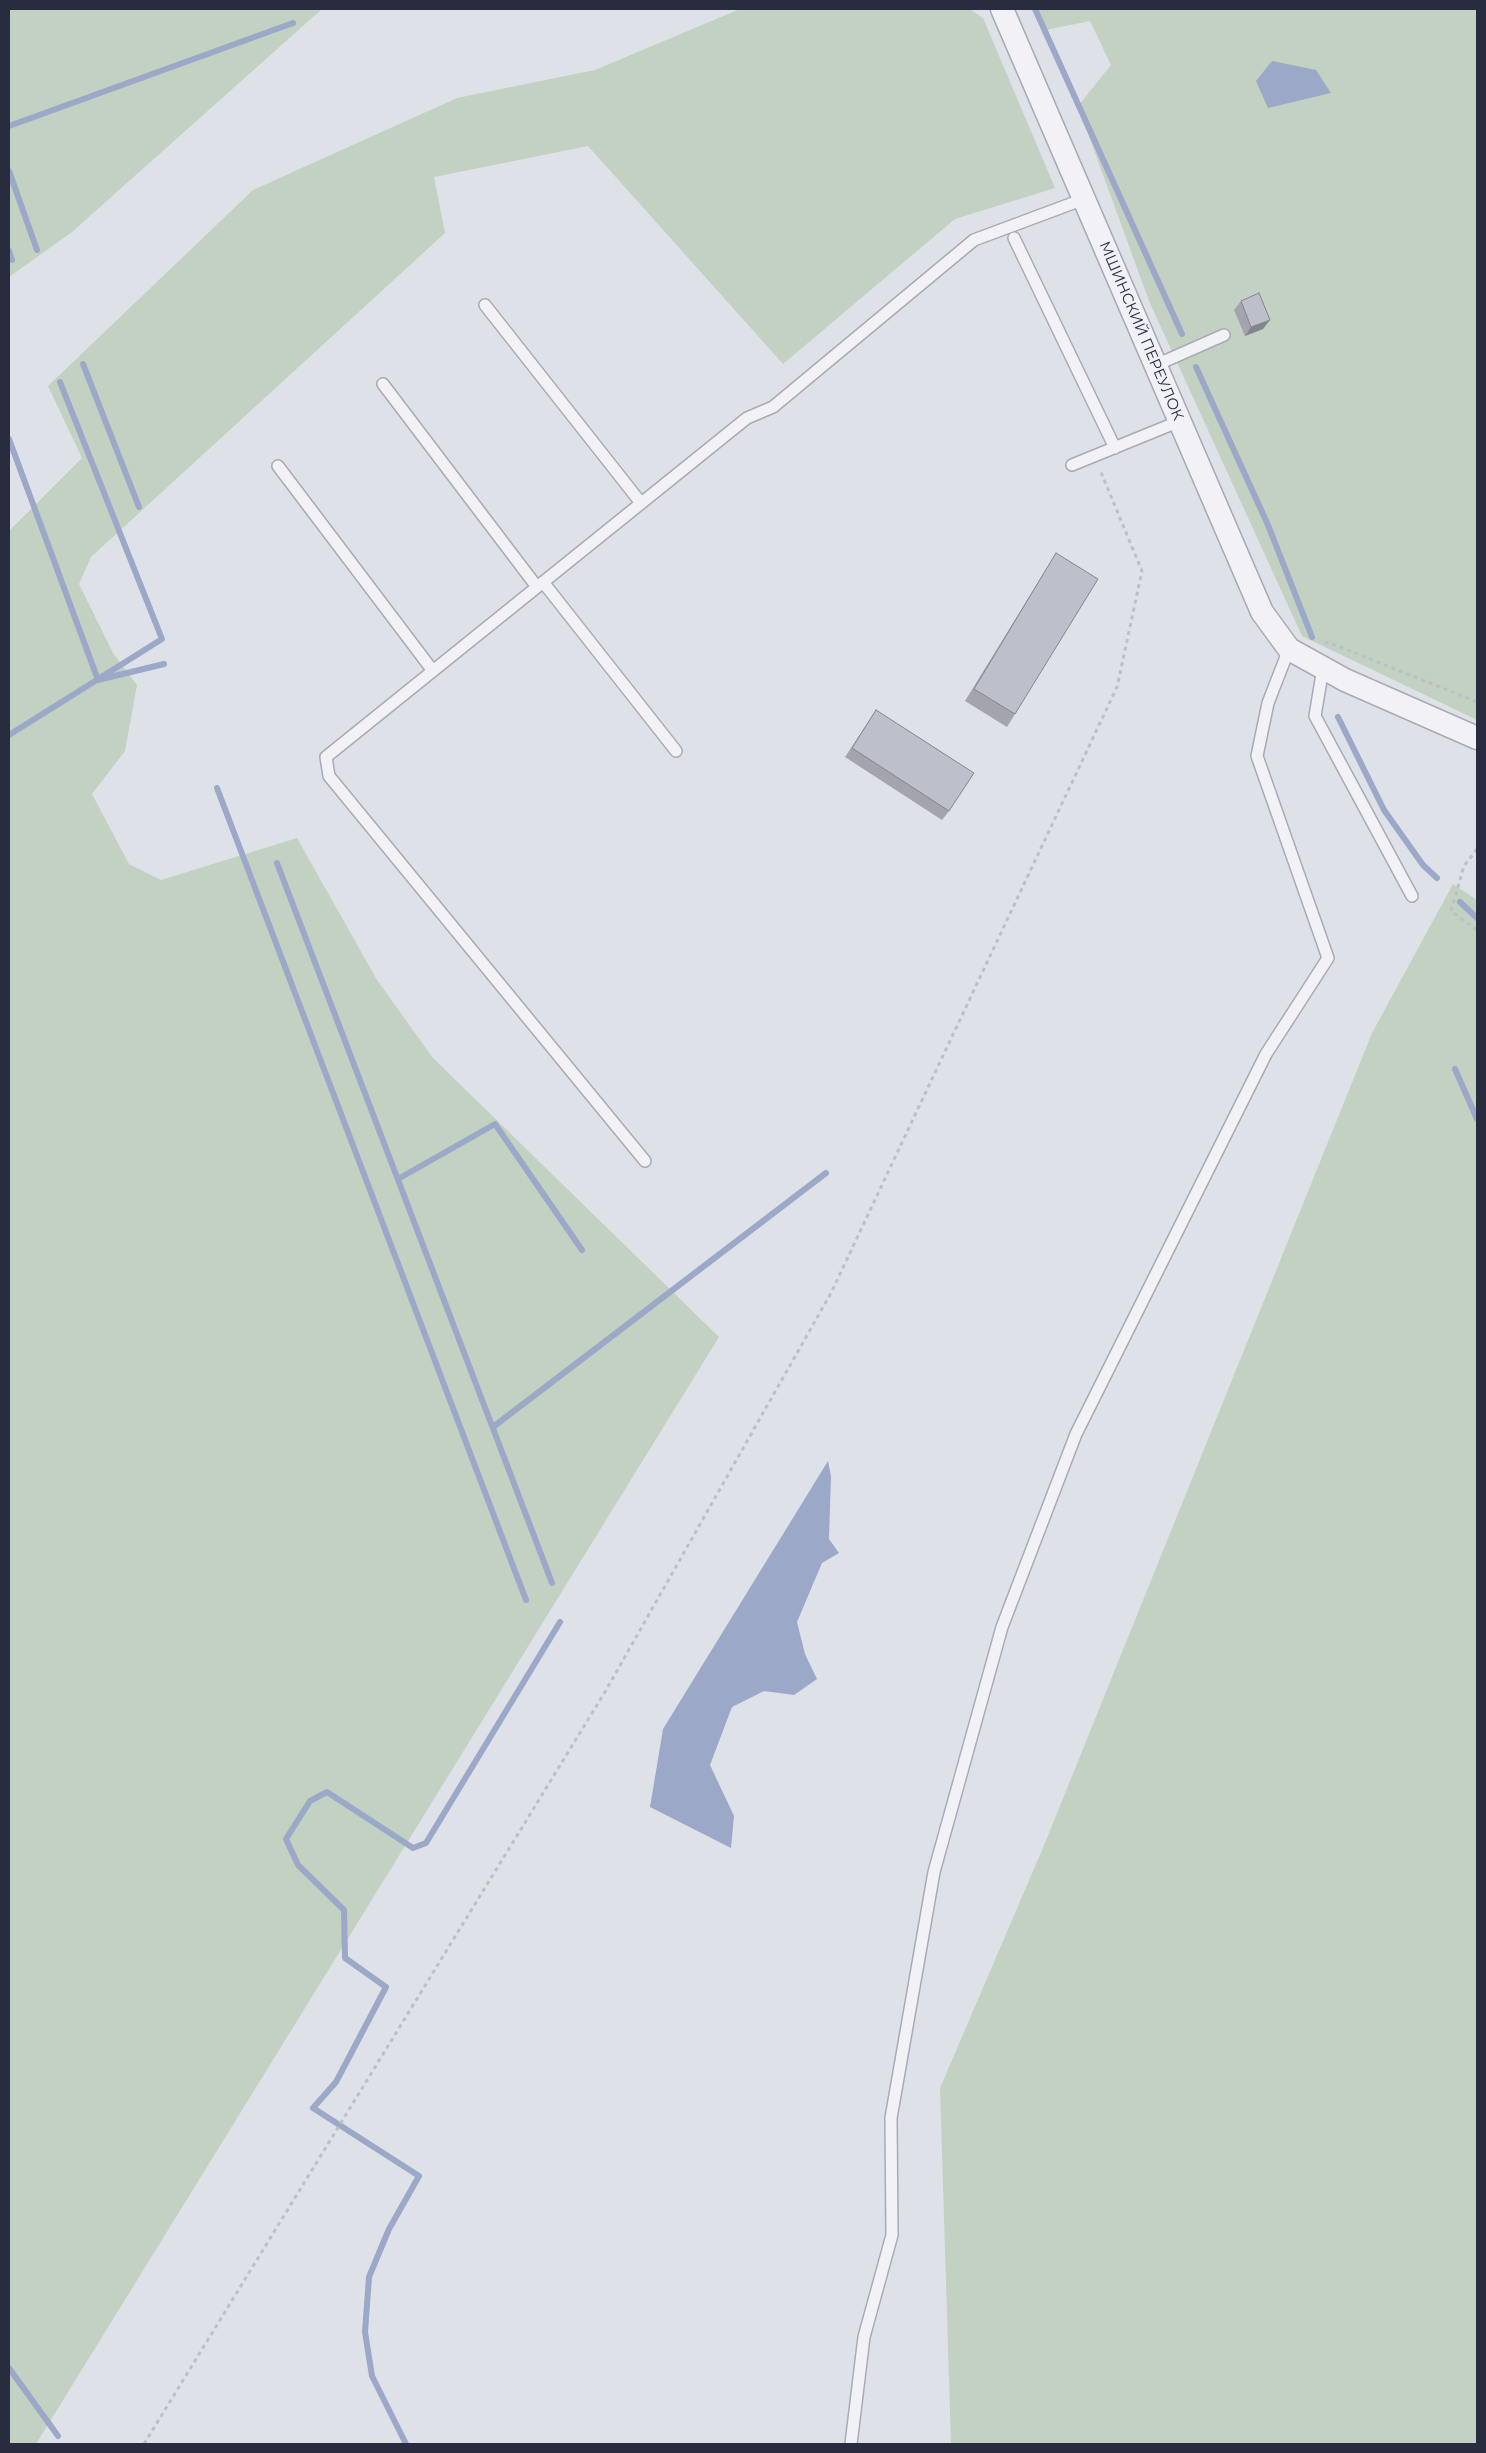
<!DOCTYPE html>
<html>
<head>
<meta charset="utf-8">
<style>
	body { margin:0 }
	#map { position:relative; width:1486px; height:2453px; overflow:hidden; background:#dfe1e8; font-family:Montserrat,sans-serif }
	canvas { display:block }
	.frame { position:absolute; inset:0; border:10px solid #292c3e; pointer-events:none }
</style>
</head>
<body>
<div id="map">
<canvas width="1486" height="2453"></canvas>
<div class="frame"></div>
</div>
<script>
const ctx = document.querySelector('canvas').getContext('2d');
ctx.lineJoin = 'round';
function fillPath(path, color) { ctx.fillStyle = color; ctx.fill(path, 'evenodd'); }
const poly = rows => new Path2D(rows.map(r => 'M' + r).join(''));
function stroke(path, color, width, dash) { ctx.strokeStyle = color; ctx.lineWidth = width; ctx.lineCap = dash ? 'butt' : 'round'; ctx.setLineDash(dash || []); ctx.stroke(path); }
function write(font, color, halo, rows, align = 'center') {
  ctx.font = font + ' Montserrat,sans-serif'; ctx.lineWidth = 4; ctx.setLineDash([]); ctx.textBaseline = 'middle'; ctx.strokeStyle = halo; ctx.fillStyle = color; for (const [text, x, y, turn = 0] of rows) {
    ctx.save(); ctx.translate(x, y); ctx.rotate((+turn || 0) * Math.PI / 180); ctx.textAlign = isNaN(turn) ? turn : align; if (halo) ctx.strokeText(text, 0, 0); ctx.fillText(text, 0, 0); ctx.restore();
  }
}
fillPath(poly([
	[9,9,322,9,72,232,9,277],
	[740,9,969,9,983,18,1055,188,955,219,783,364,588,146,434,177,445,233,91,557,79,584,113,653,137,685,125,751,92,794,129,864,161,880,297,838,377,980,433,1058,719,1337,36,2444,9,2444,9,531,82,458,48,386,253,190,457,98,595,70],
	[1038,9,1477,9,1477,720,1302,636,1149,301,1078,106,1111,65,1090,21,1046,30],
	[1453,884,1477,900,1477,2444,951,2444,940,2088,1045,1843,1372,1033]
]), '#c2d1c1');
fillPath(poly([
	[1272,61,1316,70,1331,93,1268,108,1256,81],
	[828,1461,831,1476,829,1539,839,1553,822,1563,797,1622,805,1654,817,1679,794,1695,764,1691,732,1707,710,1765,734,1816,731,1848,650,1807,663,1729]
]), '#9ba8c7');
stroke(poly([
	[1035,9,1182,334],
	[9,126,293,23],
	[9,171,37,250],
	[9,251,12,260],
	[83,364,139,507],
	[1196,367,1268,525,1312,637],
	[9,439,98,680,164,664],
	[1338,717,1384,810,1423,865,1437,878],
	[9,735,162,639,60,382],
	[217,788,526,1600],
	[277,863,552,1583],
	[1460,902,1477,918],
	[1455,1069,1477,1119],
	[398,1179,495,1124,582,1250],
	[493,1427,826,1173],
	[9,2368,58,2436],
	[406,2444,372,2376,365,2332,369,2277,389,2229,419,2176,313,2108,336,2082,386,1987,345,1958,344,1910,298,1865,286,1839,310,1801,327,1792,413,1848,426,1843,560,1622]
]), '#9ba8c7', 6);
const service = poly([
	[1014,238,1115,448],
	[485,305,641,503],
	[1156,365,1224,335],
	[383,384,537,587],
	[1072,465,1180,421],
	[278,466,433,671],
	[543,582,676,751],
	[1323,668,1315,716,1412,896],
	[645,1161,329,776,326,757,747,418,773,407,974,240,1084,199],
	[851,2444,864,2337,892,2235,891,2118,934,1872,1002,1627,1076,1434,1266,1054,1328,958,1257,756,1268,703,1289,649]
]);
const minor = poly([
	[1002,9,1262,612,1289,649,1345,680,1477,738]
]);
stroke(service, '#a8abb5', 14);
stroke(minor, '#a8abb5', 25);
stroke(poly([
	[1325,644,1328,642,1477,702],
	[1477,849,1464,866,1451,911,1477,930],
	[144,2444,605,1692,831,1293,1117,687,1142,571,1100,470]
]), '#bebfc6', 3, [4, 4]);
stroke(service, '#f2f2f6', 11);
stroke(minor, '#f2f2f6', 22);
fillPath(poly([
	[1241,301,1263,329,1245,336,1234,310],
	[1056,553,1015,714,1007,727,965,701,1048,566],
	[876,710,949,811,942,820,845,757]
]), '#a3a4ae');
fillPath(poly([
	[1270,320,1263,329,1245,336,1251,327]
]), '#84868d');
const building = poly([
	[1259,293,1270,320,1251,327,1241,301,1259,293],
	[1056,553,1098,579,1015,714,974,689,1056,553],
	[876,710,974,773,949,811,852,748,876,710]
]);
fillPath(building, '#bdbfca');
stroke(building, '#84868d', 1);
write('15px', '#292c3e', '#eef0f5', [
	["МШИНСКИЙ ПЕРЕУЛОК",1141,331,67]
]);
</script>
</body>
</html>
